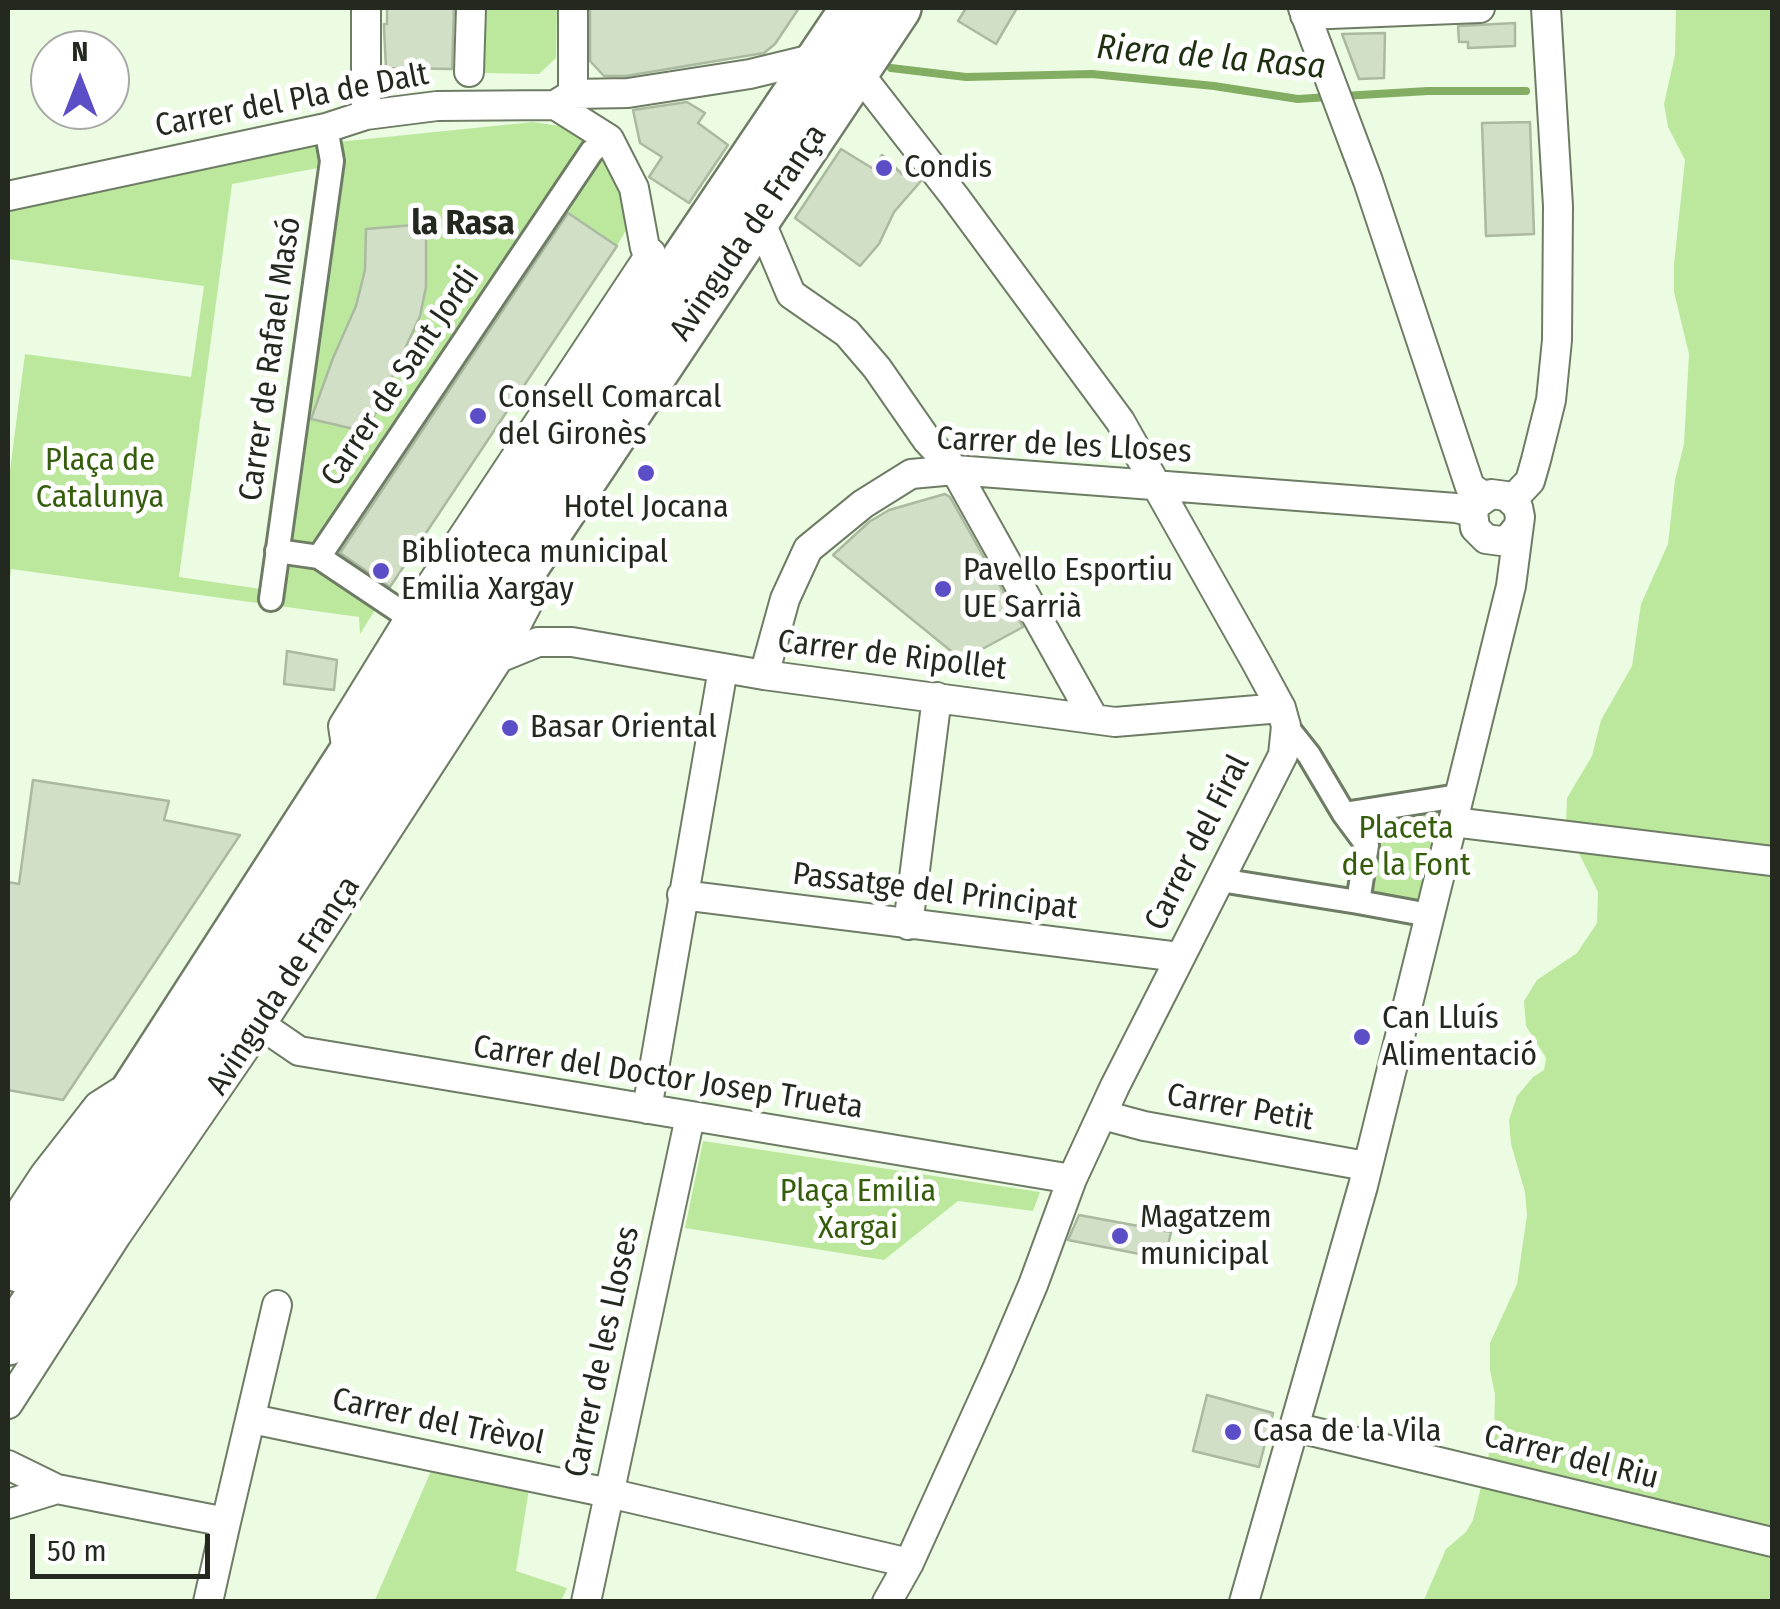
<!DOCTYPE html>
<html>
<head>
<meta charset="utf-8">
<style>
	body { margin:0 }
	#map { position:relative; width:1780px; height:1609px; overflow:hidden; background:#ecfce2; font-family:"Fira Sans Condensed",sans-serif }
	canvas { display:block }
	.frame { position:absolute; inset:0; border:10px solid #23291f; pointer-events:none }
	.north { position:absolute; left:30px; top:30px; width:100px; height:100px; box-sizing:border-box; background:#fff; border:2px solid #a7a9a5; border-radius:50%; rotate:0deg; font-size:28px; font-weight:700; line-height:40px; text-align:center; color:#23291f }
	.north::after { content:''; display:block; margin:auto; width:35px; height:45px; background:#5c4ec7; clip-path:polygon(50% 0,100% 100%,50% 72%,0 100%) }
	.scale { position:absolute; left:30px; top:1534px; width:180px; height:45px; box-sizing:border-box; border:5px solid #23291f; border-top:0; padding-left:12px; font-size:30px; line-height:35px; white-space:nowrap; color:#23291f; -webkit-text-stroke:8px #fff; paint-order:stroke }
</style>
</head>
<body>
<div id="map">
<canvas width="1780" height="1609"></canvas>
<div class="frame"></div>
<div class="north">N</div>
<div class="scale">50 m</div>
</div>
<script>
const ctx = document.querySelector('canvas').getContext('2d');
ctx.lineJoin = 'round';
function fillPath(path, color) { ctx.fillStyle = color; ctx.fill(path, 'evenodd'); }
const poly = rows => new Path2D(rows.map(r => 'M' + r).join(''));
function stroke(path, color, width, dash) { ctx.strokeStyle = color; ctx.lineWidth = width; ctx.lineCap = dash ? 'butt' : 'round'; ctx.setLineDash(dash || []); ctx.stroke(path); }
function write(font, color, halo, rows, align = 'center') {
  ctx.font = font + ' "Fira Sans Condensed",sans-serif'; ctx.lineWidth = 10; ctx.setLineDash([]); ctx.textBaseline = 'middle'; ctx.strokeStyle = halo; ctx.fillStyle = color; for (const [text, x, y, turn = 0] of rows) {
    ctx.save(); ctx.translate(x, y); ctx.rotate((+turn || 0) * Math.PI / 180); ctx.textAlign = isNaN(turn) ? turn : align; if (halo) ctx.strokeText(text, 0, 0); ctx.fillText(text, 0, 0); ctx.restore();
  }
}
fillPath(poly([
	[484,8,557,8,556,58,539,74,483,73],
	[1676,8,1772,8,1772,1601,1423,1602,1446,1549,1466,1532,1473,1520,1494,1433,1495,1394,1490,1370,1490,1343,1517,1284,1527,1215,1525,1192,1511,1144,1509,1120,1517,1096,1533,1077,1544,1070,1546,1058,1526,1026,1524,1001,1537,980,1577,953,1597,923,1598,892,1571,837,1566,824,1567,798,1592,756,1601,720,1632,666,1641,604,1668,544,1675,480,1684,444,1689,354,1674,292,1674,264,1685,160,1668,127,1664,104,1675,55],
	[533,122,566,127,604,152,619,175,630,223,617,246,562,210,334,551,389,588,360,634,359,617,11,569,8,592,8,486,25,354,191,377,204,286,8,259,8,210,255,157,347,141],
	[318,168,261,589,179,577,232,184],
	[426,224,426,287,420,316,367,432,310,418,356,306,365,270,366,229],
	[1458,796,1429,915,1358,902,1367,846,1344,814],
	[703,1141,1040,1192,1033,1211,958,1201,884,1260,685,1228],
	[432,1469,529,1489,516,1571,567,1588,561,1601,374,1602]
]), '#bce89e');
stroke(poly([
	[891,68,966,77,1092,74,1214,86,1298,99,1329,97],
	[1343,96,1428,91,1526,91]
]), '#82ad62', 8);
const building = poly([
	[387,8,454,8,452,69,386,68,384,28,384,24,387,24,387,8],
	[590,8,799,8,775,44,764,53,626,76,604,76,590,61,590,8],
	[966,8,1017,8,996,44,958,21,966,8],
	[1515,23,1515,46,1468,48,1468,42,1459,42,1458,26,1515,23],
	[1385,33,1384,78,1359,79,1342,34,1385,33],
	[687,102,705,113,698,123,728,145,689,203,649,177,662,157,640,143,633,110,687,102],
	[1530,122,1534,234,1486,236,1482,123,1530,122],
	[841,149,872,168,882,155,902,174,921,181,894,212,879,244,860,266,795,218,841,149],
	[568,213,617,246,390,587,340,553,568,213],
	[426,224,426,287,420,316,367,432,311,419,333,358,356,306,365,270,366,229,426,224],
	[945,494,950,497,1023,627,962,660,833,555,869,522,889,510,945,494],
	[287,651,337,660,334,690,284,684,287,651],
	[33,780,169,801,164,820,240,835,63,1100,8,1090,8,882,19,884,33,780],
	[1079,1215,1171,1232,1165,1259,1068,1240,1079,1215],
	[1207,1395,1273,1413,1259,1467,1193,1451,1207,1395]
]);
fillPath(building, '#d0dfc6');
stroke(building, '#aab9a0', 2.5);
const pedestrian = poly([
	[277,551,319,557,410,618],
	[319,557,592,151,609,139],
	[271,599,332,161,326,128],
	[1286,726,1309,755,1344,814],
	[1220,880,1358,902],
	[1429,915,1358,902,1367,845,1344,814,1458,796]
]);
const minor = poly([
	[1303,8,1368,181,1470,487,1485,497],
	[1305,15,1480,8],
	[857,71,955,197,1120,421,1256,662,1281,708,1286,726,1283,755,1115,1086,1072,1179,1033,1285,998,1367,909,1563,887,1602],
	[469,72,471,8],
	[573,94,573,8],
	[555,105,573,94,628,93,750,74,820,57],
	[555,105,609,139,634,188,645,248,660,266],
	[366,115,366,8],
	[8,196,326,128,366,115,437,106,555,105],
	[759,218,791,294,847,333,877,368,927,440,955,470,1094,719],
	[1512,500,1530,481,1536,460,1551,400,1557,340,1558,206,1546,8],
	[499,658,538,642,572,642,764,675,1115,722,1281,708],
	[764,675,785,599,808,549,863,504,911,474,955,470,1456,508,1473,512],
	[348,759,343,726,417,606,651,253],
	[1453,822,1772,861],
	[682,895,1179,957],
	[908,925,937,697],
	[261,1025,299,1051,1072,1179],
	[647,1109,723,669],
	[1103,1115,1144,1126,1366,1166],
	[8,1230,45,1174,98,1106,120,1092],
	[8,1404,116,1236,261,1025,499,658,531,597,532,571],
	[252,1419,609,1493,909,1563],
	[1294,1427,1772,1542],
	[8,1465,57,1489,226,1522,277,1305],
	[8,1504,57,1489],
	[208,1602,226,1522],
	[586,1602,690,1117],
	[1244,1602,1363,1186,1511,586,1520,517,1518,507,1506,496,1491,494,1477,504,1473,512,1475,528,1486,539,1501,541,1509,538,1518,527]
]);
const primary = poly([
	[19,1269,348,759,854,8],
	[8,1342,898,8]
]);
stroke(pedestrian, '#6e7c65', 28);
stroke(minor, '#6e7c65', 32);
stroke(primary, '#6e7c65', 50);
stroke(pedestrian, '#fff', 22);
stroke(minor, '#fff', 28);
stroke(primary, '#fff', 45);
for (const [x, y, r, color] of [
	[884,168,10,"#5c4ec7"],
	[478,416,10,"#5c4ec7"],
	[646,473,10,"#5c4ec7"],
	[381,571,10,"#5c4ec7"],
	[943,589,10,"#5c4ec7"],
	[510,728,10,"#5c4ec7"],
	[1362,1037,10,"#5c4ec7"],
	[1120,1236,10,"#5c4ec7"],
	[1233,1432,10,"#5c4ec7"]
]) { const dot = new Path2D(); dot.arc(x, y, r, 0, 2 * Math.PI); ctx.fillStyle = color; ctx.fill(dot); stroke(dot, '#fff', 4); }
write('32px', '#23291f', '#fff', [
	["Carrer del Pla de Dalt",292,101,-11],
	["Avinguda de França",749,233,-56],
	["Carrer de Rafael Masó",271,359,-82],
	["Carrer de Sant Jordi",401,377,-56],
	["Carrer de les Lloses",1064,446,3],
	["Carrer de Ripollet",892,656,7],
	["Carrer del Firal",1198,843,-63],
	["Passatge del Principat",935,892,7],
	["Avinguda de França",284,986,-57],
	["Carrer del Doctor Josep Trueta",668,1078,9],
	["Carrer Petit",1240,1108,10],
	["Carrer de les Lloses",603,1352,-78],
	["Carrer del Trèvol",438,1422,12],
	["Carrer del Riu",1571,1458,14]
]);
write('32px', '#23291f', '#fff', [
	["Condis",904,168],
	["Consell Comarcal",498,398],
	["del Gironès",498,435],
	["Hotel Jocana",646,508,"center"],
	["Biblioteca municipal",401,553],
	["Emilia Xargay",401,590],
	["Pavello Esportiu",963,571],
	["UE Sarrià",963,608],
	["Basar Oriental",530,728],
	["Can Lluís",1382,1019],
	["Alimentació",1382,1056],
	["Magatzem",1140,1218],
	["municipal",1140,1255],
	["Casa de la Vila",1253,1432]
], 'left');
write('32px', '#355d0c', '#fff', [
	["Plaça de",100,461],
	["Catalunya",100,498],
	["Placeta",1406,829],
	["de la Font",1406,866],
	["Plaça Emilia",858,1192],
	["Xargai",858,1229]
]);
write('italic 35px', '#1e3010', '#fff', [
	["Riera de la Rasa",1211,58,5]
]);
write('bold 35px', '#23291f', '#fff', [
	["la Rasa",463,224]
]);
</script>
</body>
</html>
